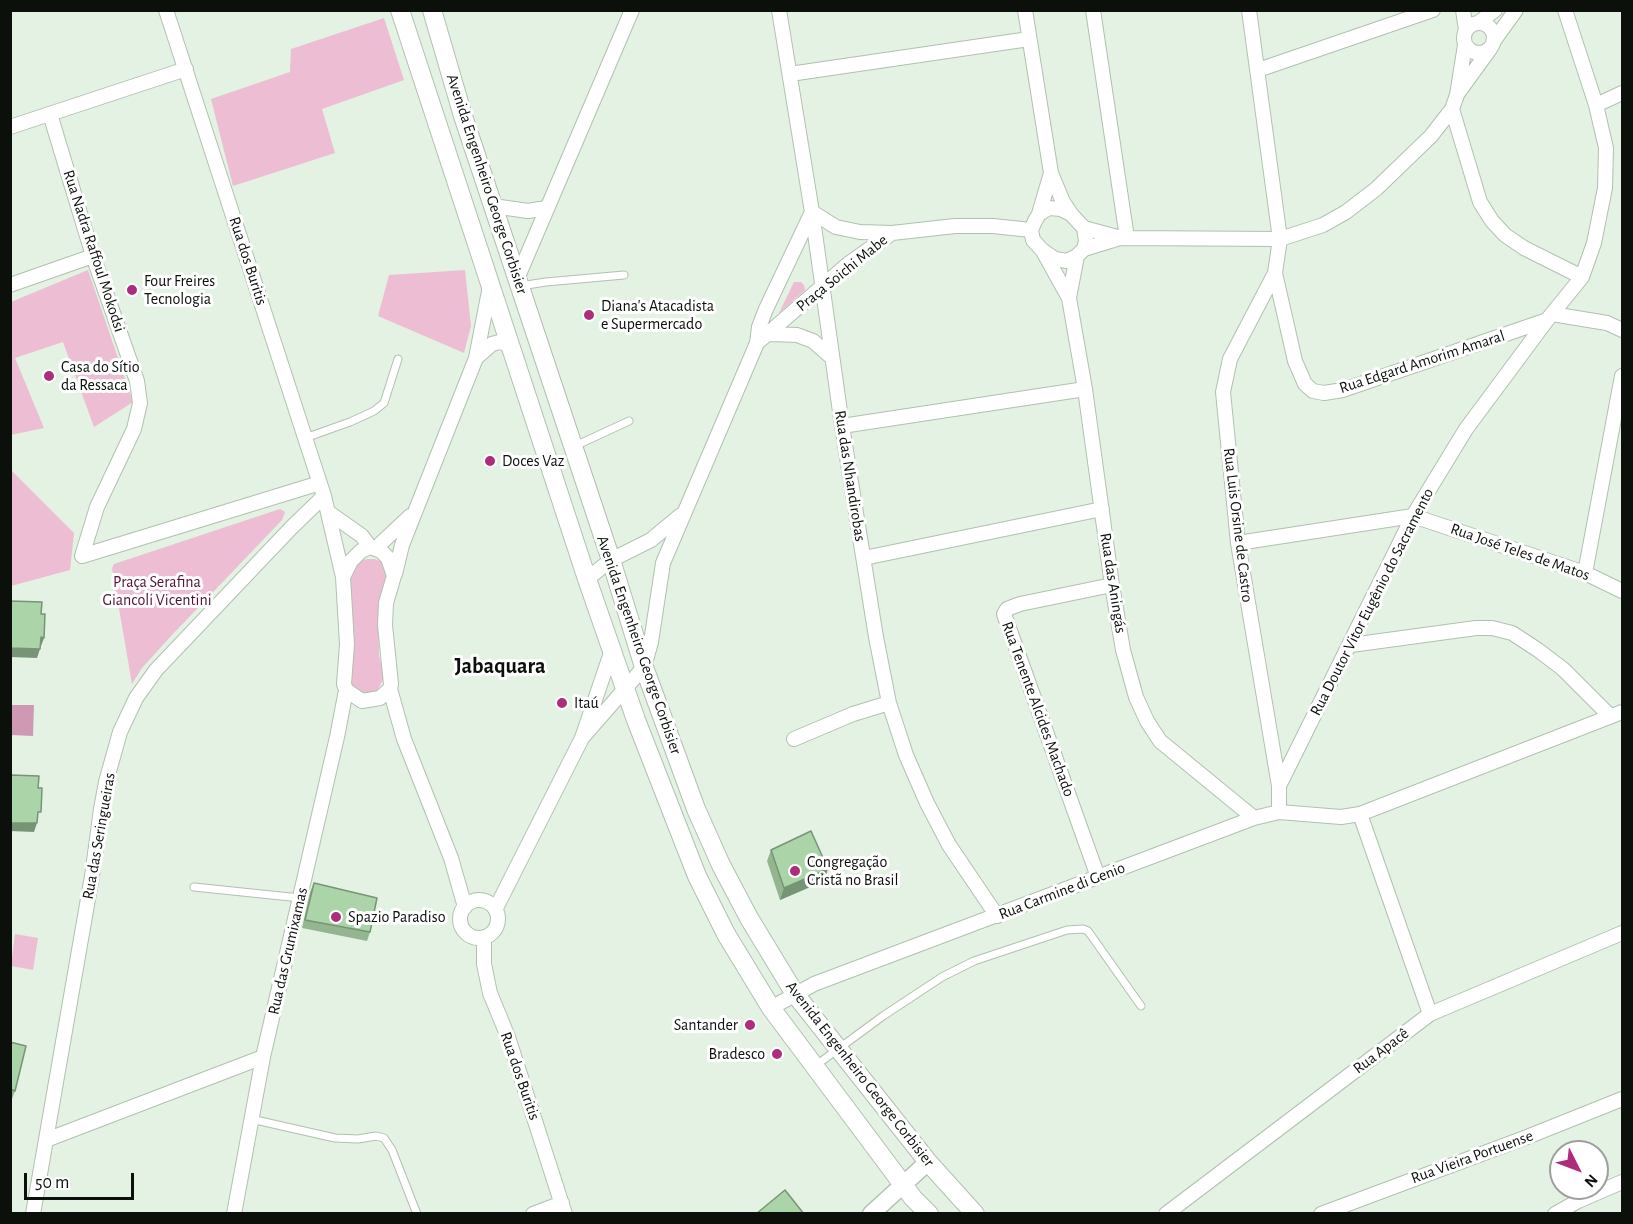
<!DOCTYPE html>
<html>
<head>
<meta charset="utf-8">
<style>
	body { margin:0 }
	#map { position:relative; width:1633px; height:1224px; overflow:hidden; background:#e3f2e2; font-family:"Alegreya Sans",sans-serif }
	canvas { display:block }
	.frame { position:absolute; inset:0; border:12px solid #0b100b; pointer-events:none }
	.north { position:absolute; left:1549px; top:1140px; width:60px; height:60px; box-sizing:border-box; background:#fff; border:2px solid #9d9f9d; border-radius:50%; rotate:132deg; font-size:16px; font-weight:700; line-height:24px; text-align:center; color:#0b100b }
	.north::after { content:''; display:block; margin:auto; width:21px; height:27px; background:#ae2d7a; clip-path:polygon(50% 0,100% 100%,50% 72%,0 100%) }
	.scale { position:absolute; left:24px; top:1173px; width:110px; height:27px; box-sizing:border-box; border:3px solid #0b100b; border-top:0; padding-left:8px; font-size:18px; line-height:21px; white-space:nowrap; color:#0b100b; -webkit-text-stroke:4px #fff; paint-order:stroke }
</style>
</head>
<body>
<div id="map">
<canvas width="1633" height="1224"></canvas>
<div class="frame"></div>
<div class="north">N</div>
<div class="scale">50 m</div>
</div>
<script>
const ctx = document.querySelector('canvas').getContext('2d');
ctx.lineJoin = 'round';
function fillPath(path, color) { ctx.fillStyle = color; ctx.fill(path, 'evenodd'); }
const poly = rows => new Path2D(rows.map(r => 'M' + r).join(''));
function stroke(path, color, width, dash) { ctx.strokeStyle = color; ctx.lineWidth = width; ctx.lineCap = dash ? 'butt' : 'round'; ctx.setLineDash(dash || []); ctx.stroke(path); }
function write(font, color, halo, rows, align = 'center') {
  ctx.font = font + ' "Alegreya Sans",sans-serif'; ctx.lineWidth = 6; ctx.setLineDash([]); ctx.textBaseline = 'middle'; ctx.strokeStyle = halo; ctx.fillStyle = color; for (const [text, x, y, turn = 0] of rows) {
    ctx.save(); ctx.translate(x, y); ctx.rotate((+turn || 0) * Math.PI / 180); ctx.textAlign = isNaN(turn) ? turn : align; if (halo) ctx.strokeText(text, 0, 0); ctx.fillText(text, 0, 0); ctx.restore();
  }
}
fillPath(poly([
	[384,18,404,80,322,109,335,153,233,186,211,99,290,72,291,49],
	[88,270,133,402,94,427,63,342,15,358,44,428,11,435,11,302],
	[465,270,471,326,464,353,378,316,389,275],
	[794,282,801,282,804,285,805,290,779,313],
	[10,469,74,533,70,570,11,586],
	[280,509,285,512,282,520,171,636,142,668,132,684,112,568,114,564],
	[367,559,375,559,382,562,386,568,387,575,378,606,379,655,384,678,377,691,372,695,364,696,349,684,353,631,352,606,348,578,350,570,360,561],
	[15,934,38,938,33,970,11,966]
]), '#edbdd4');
fillPath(poly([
	[11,705,34,705,33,736,11,735]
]), '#d099b3');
const service = poly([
	[520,286,546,282,624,275],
	[305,438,350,422,374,411,384,403,398,359],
	[575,446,629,421],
	[194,887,300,898],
	[815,1066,883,1016,942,977,974,961,1067,930,1083,929,1088,931,1141,1006],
	[251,1119,335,1138,358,1139,376,1136,384,1138,392,1150,417,1214]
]);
const minor = poly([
	[166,10,324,496,343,577],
	[779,10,812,212,842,426,876,637,889,703,906,755,927,803,949,845,997,916],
	[1025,10,1051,173,1063,202,1071,214],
	[1093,10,1127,238],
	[1249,10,1280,239,1275,273,1295,361,1305,384,1313,391,1324,393,1343,390,1547,320],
	[1463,10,1466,30],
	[1478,23,1495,10],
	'1464 38a15 15 0 1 1 30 0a15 15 0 1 1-30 0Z',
	[1493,42,1516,10],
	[1258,70,1433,10],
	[790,74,1029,39],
	[1458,93,1490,49],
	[1596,105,1622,93],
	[1452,109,1480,202,1492,221,1505,235,1524,248,1582,277],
	[50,114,93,256,137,381,140,403,134,429,97,507,82,556],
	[10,127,186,69],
	[493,206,528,211,546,208],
	[1049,208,1061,209,1071,214,1084,228,1086,241,1084,249,1077,256,1067,261,1055,259,1042,250,1033,240,1031,230,1035,221,1039,214,1049,208],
	[1039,214,1051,173],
	[1084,228,1121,238,1280,239,1323,225,1346,212,1376,189,1431,136,1452,109,1457,95,1465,45],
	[1084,249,1120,238],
	[1044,253,1069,298],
	[1077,256,1069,298,1085,389,1112,585,1123,650,1136,697,1147,721,1160,741,1254,818],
	[1275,273,1230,359,1223,392,1238,543,1279,786],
	[517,279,632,10],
	[10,285,93,256],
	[1552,314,1607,323,1622,330],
	[769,334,797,335,813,341,830,356],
	[757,343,848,264,892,233],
	[476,358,492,344,499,342,510,344],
	[842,426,1085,389],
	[328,512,362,536,370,547],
	[1238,543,1413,516,1585,573,1622,591],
	[370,547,381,551,388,558,394,576,386,603,385,625,391,684,390,689,380,698,362,701,346,690,344,684,347,644,343,577,351,561,361,551,370,547],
	[376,548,410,516],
	[82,556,320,483],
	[864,558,1102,509],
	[1585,573,1622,376],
	[395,574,402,545,476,358,490,286],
	[587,579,611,560,651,540,681,515],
	[1351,645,1476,628,1492,628,1512,633,1538,650,1563,669,1610,716],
	[390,689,404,739,451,858,465,907],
	[582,738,644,667,651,642,663,563,757,343,759,327,766,309,812,212,836,227,860,232,892,233,955,226,993,226,1031,230],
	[794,739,853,714,889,703],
	[1279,812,1279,786,1413,516,1466,429,1547,320,1582,277,1594,243,1605,188,1606,148,1596,105,1565,10],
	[1360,814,1430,1014],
	[1098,877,1004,614,1007,609,1020,604,1112,585],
	'460 919a19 19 0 1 1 38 0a19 19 0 1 1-38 0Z',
	[496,908,582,738,612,650],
	[484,937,484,964,490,993,508,1037,565,1214],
	[771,1008,814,984,1254,818,1279,812,1341,817,1360,814,1622,712],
	[46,1140,263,1057],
	[33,1214,92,876,101,809,106,782,120,732,136,698,156,670,292,527,324,496],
	[234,1214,263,1057,337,737,346,690],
	[533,1214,562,1203],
	[1166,1214,1430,1014,1622,933],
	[1321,1214,1527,1137,1622,1099],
	[1555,1214,1578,1201,1622,1182]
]);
const tertiary = poly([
	[871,1214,928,1162]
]);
const secondary = poly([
	[400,10,587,579,636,720,697,876,726,934,771,1008,913,1198,929,1214],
	[432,10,463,116,611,560,644,667,696,809,721,865,749,918,795,994,928,1162,975,1214]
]);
stroke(service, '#b2c0b1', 9);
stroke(minor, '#b2c0b1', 16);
stroke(tertiary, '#b2c0b1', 19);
stroke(secondary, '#b2c0b1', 20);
stroke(service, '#fff', 7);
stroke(minor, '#fff', 14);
stroke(tertiary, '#fff', 16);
stroke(secondary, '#fff', 18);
fillPath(poly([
	[771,850,824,881,780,900,767,861],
	[314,883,370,932,367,941,302,928,310,892],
	[10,1042,15,1091,12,1099,10,1099]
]), '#93b691');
fillPath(poly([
	[41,637,44,638,41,646,37,646],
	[10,648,40,649,37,658,10,657],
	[10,823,37,823,34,832,10,831],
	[828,869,824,881,780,900,784,888]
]), '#789476');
const building = poly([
	[10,601,42,602,41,614,45,614,44,638,41,637,40,649,10,648,10,601],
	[10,775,39,776,38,788,42,788,41,812,38,812,37,823,10,823,10,775],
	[811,831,828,869,784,888,771,850,811,831],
	[314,883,377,898,370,932,305,920,314,883],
	[10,1042,26,1046,15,1091,10,1089,10,1042],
	[785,1190,804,1214,756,1214,785,1190]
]);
fillPath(building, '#abd4a9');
stroke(building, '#789476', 1.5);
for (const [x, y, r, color] of [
	[132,290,6,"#ae2d7a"],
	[589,315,6,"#ae2d7a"],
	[49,376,6,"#ae2d7a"],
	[490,461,6,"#ae2d7a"],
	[562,703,6,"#ae2d7a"],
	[795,871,6,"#ae2d7a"],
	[336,917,6,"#ae2d7a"],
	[750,1025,6,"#ae2d7a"],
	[777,1054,6,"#ae2d7a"]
]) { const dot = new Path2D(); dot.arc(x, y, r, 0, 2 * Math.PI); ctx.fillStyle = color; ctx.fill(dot); stroke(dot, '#fff', 2); }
write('16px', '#0b100b', '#fff', [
	["Avenida Engenheiro George Corbisier",487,184,72],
	["Rua Nadra Raffoul Mokodsi",94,251,72],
	["Rua dos Buritis",248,261,72],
	["Praça Soichi Mabe",842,273,-39],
	["Rua Edgard Amorim Amaral",1422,362,-18],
	["Rua das Nhandirobas",850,476,81],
	["Rua Luis Orsine de Castro",1238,525,83],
	["Rua José Teles de Matos",1520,552,19],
	["Rua das Aningás",1113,583,81],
	["Rua Doutor Vitor Eugênio do Sacramento",1372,602,-63],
	["Avenida Engenheiro George Corbisier",639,645,71],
	["Rua Tenente Alcides Machado",1038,709,70],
	["Rua das Seringueiras",99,836,-80],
	["Rua Carmine di Genio",1062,891,-21],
	["Rua das Grumixamas",288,951,-77],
	["Rua Apacê",1381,1051,-37],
	["Avenida Engenheiro George Corbisier",860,1074,52],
	["Rua dos Buritis",520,1076,71],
	["Rua Vieira Portuense",1472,1157,-20]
]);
write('16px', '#0b100b', '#fff', [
	["Four Freires",144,281],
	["Tecnologia",144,299],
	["Diana's Atacadista",601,306],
	["e Supermercado",601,324],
	["Casa do Sítio",61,367],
	["da Ressaca",61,385],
	["Doces Vaz",502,461],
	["Itaú",574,703],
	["Congregação",807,862],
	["Cristã no Brasil",807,880],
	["Spazio Paradiso",348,917],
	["Santander",738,1025,"right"],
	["Bradesco",765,1054,"right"]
], 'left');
write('16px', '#521237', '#fff', [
	["Praça Serafina",157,582],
	["Giancoli Vicentini",157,600]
]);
write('bold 22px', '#0b100b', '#fff', [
	["Jabaquara",500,666]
]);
</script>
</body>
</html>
